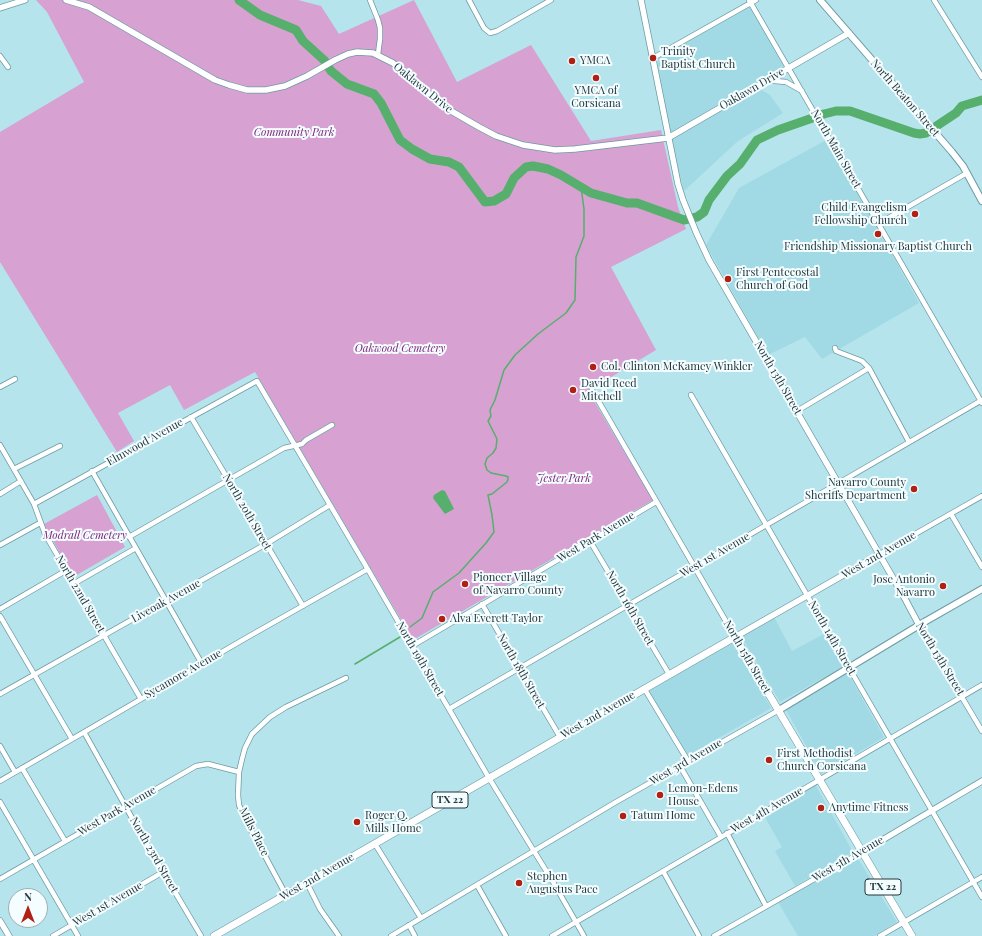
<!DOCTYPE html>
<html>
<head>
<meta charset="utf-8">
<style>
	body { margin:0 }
	#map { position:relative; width:982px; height:936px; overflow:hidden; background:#b5e4ec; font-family:"Playfair Display",serif }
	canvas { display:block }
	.north { position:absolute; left:8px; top:888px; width:40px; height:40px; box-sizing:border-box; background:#f4fdff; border:1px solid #a1aeb1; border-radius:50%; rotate:0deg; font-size:11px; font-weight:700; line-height:16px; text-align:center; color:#24373b }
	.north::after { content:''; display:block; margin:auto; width:14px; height:18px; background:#b02014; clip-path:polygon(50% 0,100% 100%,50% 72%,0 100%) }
</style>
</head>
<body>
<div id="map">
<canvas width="982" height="936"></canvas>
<div class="north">N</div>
</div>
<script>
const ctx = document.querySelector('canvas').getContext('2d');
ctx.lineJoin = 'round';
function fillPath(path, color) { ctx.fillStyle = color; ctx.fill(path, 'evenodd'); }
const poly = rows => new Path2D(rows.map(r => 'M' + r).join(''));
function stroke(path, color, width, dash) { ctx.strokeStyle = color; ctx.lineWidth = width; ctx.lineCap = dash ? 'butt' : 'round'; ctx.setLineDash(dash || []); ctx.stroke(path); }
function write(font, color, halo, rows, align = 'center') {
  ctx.font = font + ' "Playfair Display",serif'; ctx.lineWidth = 4; ctx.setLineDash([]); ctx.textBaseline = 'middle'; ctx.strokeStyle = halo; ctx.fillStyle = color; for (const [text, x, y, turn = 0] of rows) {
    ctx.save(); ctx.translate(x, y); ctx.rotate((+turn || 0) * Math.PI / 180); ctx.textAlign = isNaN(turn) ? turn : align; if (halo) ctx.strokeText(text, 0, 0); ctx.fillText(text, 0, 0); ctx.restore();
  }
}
fillPath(poly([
	[750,6,784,66,670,133,657,58],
	[758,88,770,95,783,113,738,141,684,191,671,138],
	[828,139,919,303,822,359,805,337,768,355,706,245,739,188],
	[774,617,792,651,824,634,843,667,780,702,741,636],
	[732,642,771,708,687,756,649,691],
	[848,673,884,737,822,774,785,708],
	[815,784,853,852,795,886,775,851,782,847,763,814],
	[857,857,897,922,874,936,798,936,778,902]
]), '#a1dae4');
fillPath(poly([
	[36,0,298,0,321,6,339,34,414,0,457,82,531,45,591,141,661,130,678,207,686,229,611,267,656,350,588,391,653,500,413,640,255,372,184,410,170,385,118,413,134,441,117,452,0,262,0,132,84,82,47,12],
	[97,495,125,547,75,576,63,559,44,524]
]), '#d7a1d1');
fillPath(poly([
	[442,490,445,491,454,509,445,514,433,498,434,495]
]), '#56af6c');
stroke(poly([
	[410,627,422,618,433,592,459,573,486,543,494,532,492,515,488,495,492,494,507,482,508,479,508,477,506,476,491,473,487,470,485,464,487,458,493,453,496,448,497,439,488,421,491,416,490,410,495,400,504,370,515,355,538,334,566,313,575,300,576,257,584,236,584,209,581,187],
	[355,664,400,637]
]), '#56af6c', 1.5);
stroke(poly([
	[239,0,260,15,296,30,303,41,325,61],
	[329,68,331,71,347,84,374,94,381,103,400,140,412,149,430,159,449,162,459,167,485,202,494,201,506,194,514,178,526,167,533,166,548,169,561,175,591,193,627,203,637,203,684,220,697,217,704,212,709,200,727,176,740,164,757,140,778,130,824,114,836,111,850,111,914,133,920,134,926,133,956,113,962,106,982,100]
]), '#56af6c', 9);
const minor = poly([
	[370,0,378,20,380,28,380,39,378,54],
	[469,0,484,28,490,33,497,31,551,0],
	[749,0,982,403],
	[934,0,982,77],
	[0,56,8,67],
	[653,58,756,0],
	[766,81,775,81,786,82,802,91],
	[878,224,967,173],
	[835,348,836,351,862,361,869,368,909,442],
	[0,387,15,379],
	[592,390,735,637],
	[691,395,982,897],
	[797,411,869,368],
	[191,417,303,606],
	[0,445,34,504,45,534,141,699],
	[14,469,60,446],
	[92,471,202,664],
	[0,494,21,481],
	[34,504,257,381,363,561,489,778,553,882,584,936],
	[951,514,982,567],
	[129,537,284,448,302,444,306,440,332,425],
	[590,541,669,674],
	[0,545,40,523],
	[880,554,982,496],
	[75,583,136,548],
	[482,604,560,737],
	[0,609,67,570],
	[0,616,72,739],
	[919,625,982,731],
	[412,646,656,502],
	[644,688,688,761],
	[0,694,266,544,330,505],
	[449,709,982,400],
	[84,732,146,843,201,936],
	[0,746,15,772],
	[680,766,721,837],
	[22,768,65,841],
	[0,781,246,638,368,569],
	[0,802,78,936],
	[727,833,766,906],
	[375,844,421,918],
	[663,871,699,936],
	[0,879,196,766,208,764,239,772],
	[307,883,320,909,339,936],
	[477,885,506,936],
	[286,895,244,817,239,805,238,795,239,772,242,759,245,748,252,734,270,717,286,707,346,678],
	[409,925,415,936],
	[53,936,163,872],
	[391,936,616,802,779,710],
	[552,936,982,685],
	[714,936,862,852],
	[880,936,982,877]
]);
const tertiary = poly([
	[66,0,89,7,215,80,229,85,247,90,266,90,285,86,307,76,335,60,348,54,357,52,373,53,393,63,446,108,479,127,496,136,523,145,555,150,575,149,668,138,849,33],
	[641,0,678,184,683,200,696,232,709,260,904,597,919,625],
	[0,8,25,0],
	[735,637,880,554],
	[862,852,982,781],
	[0,921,9,936]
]);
const secondary = poly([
	[820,0,952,152,963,166,982,201],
	[779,710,926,621,982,589]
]);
const primary = poly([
	[214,936,735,637,912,936]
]);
stroke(minor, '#6d9ba3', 6);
stroke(tertiary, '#6d9ba3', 7);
stroke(secondary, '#6d9ba3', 8);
stroke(primary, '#6d9ba3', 8);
stroke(minor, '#fff', 4.5);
stroke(tertiary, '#fff', 5.5);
stroke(secondary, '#fff', 6);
stroke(primary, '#fff', 7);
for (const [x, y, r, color] of [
	[653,58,4,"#b02014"],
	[572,61,4,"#b02014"],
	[596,78,4,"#b02014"],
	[915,214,4,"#b02014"],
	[878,234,4,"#b02014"],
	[728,279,4,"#b02014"],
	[593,367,4,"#b02014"],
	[573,390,4,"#b02014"],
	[914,489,4,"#b02014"],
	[465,584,4,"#b02014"],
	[943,586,4,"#b02014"],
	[442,619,4,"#b02014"],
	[769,760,4,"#b02014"],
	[660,795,4,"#b02014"],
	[821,808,4,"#b02014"],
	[623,816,4,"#b02014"],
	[357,822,4,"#b02014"],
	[519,883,4,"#b02014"]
]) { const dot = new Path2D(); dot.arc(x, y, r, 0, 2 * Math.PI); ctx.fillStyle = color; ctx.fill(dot); stroke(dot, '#f4fdff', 1.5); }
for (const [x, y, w] of [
	[450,800,36],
	[883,887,36]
]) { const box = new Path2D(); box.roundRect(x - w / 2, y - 8, w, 16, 3); ctx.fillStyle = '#f4fdff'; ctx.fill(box); stroke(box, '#24373b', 1); }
write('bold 10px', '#24373b', null, [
	["TX 22",450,800],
	["TX 22",883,887]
]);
write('11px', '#24373b', '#f4fdff', [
	["Trinity",661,52],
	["Baptist Church",661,65],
	["YMCA",580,61],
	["YMCA of",596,91,"center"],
	["Corsicana",596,104,"center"],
	["Child Evangelism",907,208,"right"],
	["Fellowship Church",907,221,"right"],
	["Friendship Missionary Baptist Church",878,247,"center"],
	["First Pentecostal",736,273],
	["Church of God",736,286],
	["Col. Clinton McKamey Winkler",601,367],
	["David Reed",581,384],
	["Mitchell",581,397],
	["Navarro County",906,483,"right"],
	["Sheriffs Department",906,496,"right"],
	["Pioneer Village",473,578],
	["of Navarro County",473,591],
	["Jose Antonio",935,580,"right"],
	["Navarro",935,593,"right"],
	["Alva Everett Taylor",450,619],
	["First Methodist",777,754],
	["Church Corsicana",777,767],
	["Lemon-Edens",668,789],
	["House",668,802],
	["Anytime Fitness",829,808],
	["Roger Q.",365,816],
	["Mills Home",365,829],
	["Tatum Home",631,816],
	["Stephen",527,877],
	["Augustus Pace",527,890]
], 'left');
write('11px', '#24373b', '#f4fdff', [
	["Oaklawn Drive",423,88,39],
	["Oaklawn Drive",752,89,-30],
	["North Beaton Street",905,98,49],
	["North Main Street",836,149,60],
	["North 13th Street",778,378,60],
	["Elmwood Avenue",145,442,-29],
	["North 20th Street",247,512,60],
	["West Park Avenue",596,537,-31],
	["West 1st Avenue",715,555,-30],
	["West 2nd Avenue",879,555,-30],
	["North 22nd Street",80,594,60],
	["Liveoak Avenue",166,601,-29],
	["North 16th Street",630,608,60],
	["North 14th Street",832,638,60],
	["North 15th Street",747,657,60],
	["North 19th Street",420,659,60],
	["North 13th Street",940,659,59],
	["North 18th Street",521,671,60],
	["Sycamore Avenue",183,674,-30],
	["West 2nd Avenue",598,715,-30],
	["West 3rd Avenue",686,762,-30],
	["West 4th Avenue",767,810,-30],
	["West Park Avenue",117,811,-30],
	["Mills Place",254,832,63],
	["North 23rd Street",154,855,60],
	["West 5th Avenue",848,859,-30],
	["West 2nd Avenue",317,877,-30],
	["West 1st Avenue",108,904,-30]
]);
write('italic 11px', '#7e237a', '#f4fdff', [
	["Community Park",294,133],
	["Oakwood Cemetery",400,349],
	["Jester Park",564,479],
	["Modrall Cemetery",85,536]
]);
</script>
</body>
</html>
